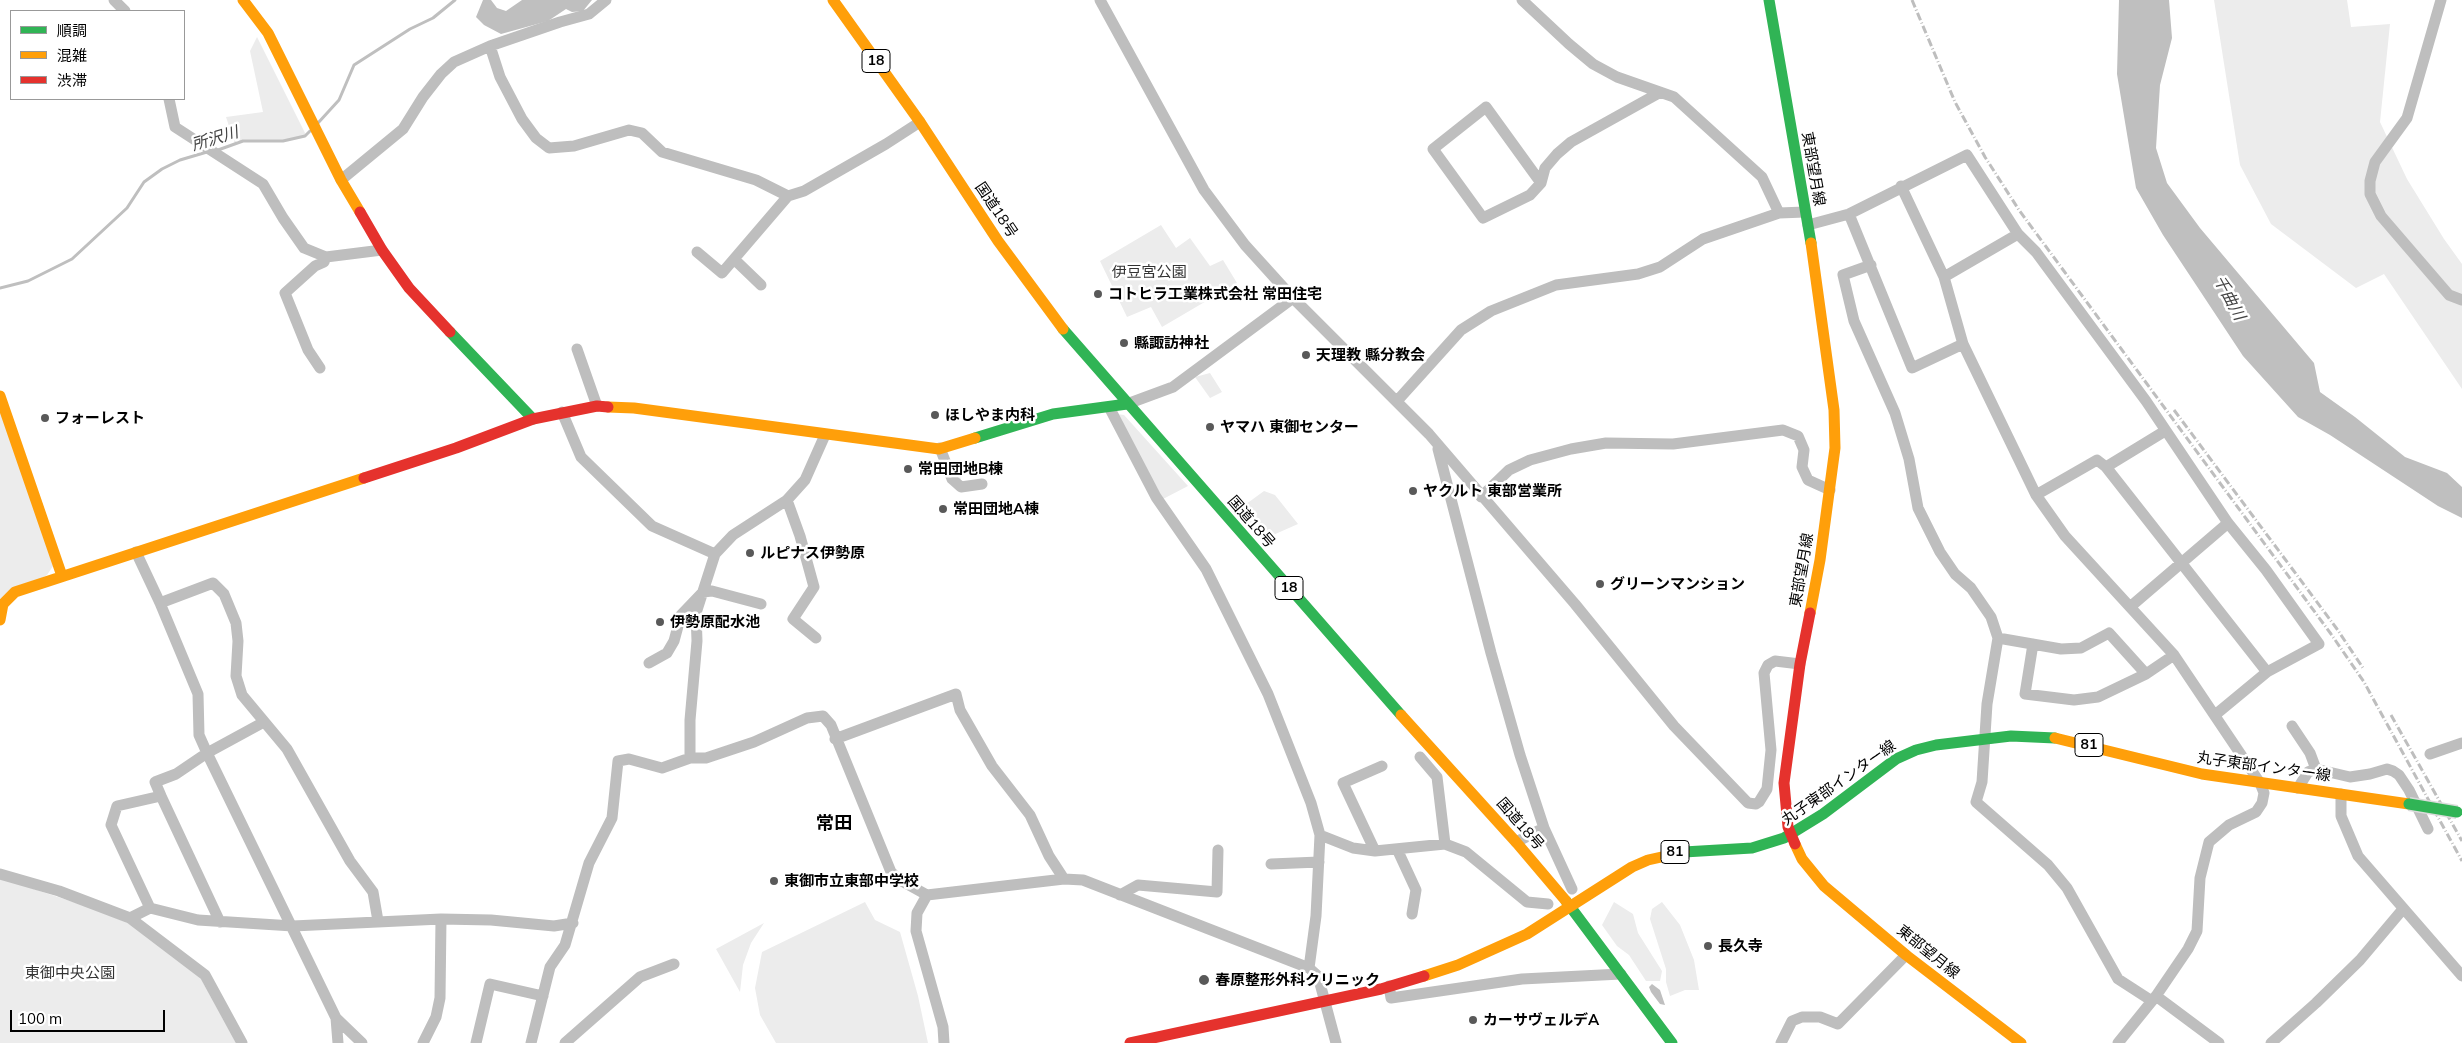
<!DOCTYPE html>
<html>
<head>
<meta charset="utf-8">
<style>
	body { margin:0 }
	#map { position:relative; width:2462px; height:1043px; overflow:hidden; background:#fff; font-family:Mulish,"Noto Sans JP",sans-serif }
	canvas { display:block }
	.legend { position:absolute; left:10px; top:10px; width:175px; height:90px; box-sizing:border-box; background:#fff; border:1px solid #999; margin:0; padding:6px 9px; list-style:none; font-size:15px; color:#000 }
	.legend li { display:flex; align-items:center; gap:10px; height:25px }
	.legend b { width:25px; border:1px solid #999 }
	.scale { position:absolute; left:10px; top:1010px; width:155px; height:22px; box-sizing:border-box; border:2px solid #000; border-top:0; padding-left:6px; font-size:15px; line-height:18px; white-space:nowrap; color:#000; -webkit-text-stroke:4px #fff; paint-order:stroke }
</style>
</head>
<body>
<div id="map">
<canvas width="2462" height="1043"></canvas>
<ul class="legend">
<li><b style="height:6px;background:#30b455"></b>順調</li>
<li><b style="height:6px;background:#ff9f0a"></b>混雑</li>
<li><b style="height:6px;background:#e5322d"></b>渋滞</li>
</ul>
<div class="scale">100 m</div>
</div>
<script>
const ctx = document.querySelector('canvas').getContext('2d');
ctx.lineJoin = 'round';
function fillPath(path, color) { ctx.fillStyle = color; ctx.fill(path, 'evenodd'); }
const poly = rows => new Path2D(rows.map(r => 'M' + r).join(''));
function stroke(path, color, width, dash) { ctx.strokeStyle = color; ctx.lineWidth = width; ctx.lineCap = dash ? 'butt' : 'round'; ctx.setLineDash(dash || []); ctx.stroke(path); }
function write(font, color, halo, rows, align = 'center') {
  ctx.font = font + ' Mulish,"Noto Sans JP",sans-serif'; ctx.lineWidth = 5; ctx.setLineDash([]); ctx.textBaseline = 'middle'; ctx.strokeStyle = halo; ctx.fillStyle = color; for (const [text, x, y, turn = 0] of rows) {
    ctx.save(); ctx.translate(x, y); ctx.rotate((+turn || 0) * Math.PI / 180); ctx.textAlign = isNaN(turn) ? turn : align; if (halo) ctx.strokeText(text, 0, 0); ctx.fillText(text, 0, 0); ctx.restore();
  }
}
fillPath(poly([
	[2214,0,2347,0,2351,27,2390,24,2380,122,2407,179,2444,239,2462,264,2462,389,2384,274,2356,288,2271,224,2240,165],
	[257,37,306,135,283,141,243,141,235,144,226,117,263,112,250,51],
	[1161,225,1176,248,1190,238,1210,266,1223,260,1237,283,1162,327,1151,307,1127,317,1100,261],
	[1210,373,1222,392,1210,398,1195,377],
	[0,405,53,566,47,575,0,603],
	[1117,414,1124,415,1188,486,1163,499],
	[965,461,960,482,951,464],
	[1264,491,1275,495,1298,524,1264,539,1238,510],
	[0,878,116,916,134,927,200,977,236,1043,0,1043],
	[865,902,875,920,900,932,918,996,928,1043,776,1043,760,1015,755,988,762,952],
	[1614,902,1633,914,1638,933,1662,971,1660,981,1646,981,1629,955,1617,946,1602,925],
	[1662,902,1680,925,1694,960,1699,990,1685,990,1670,996,1666,982,1666,969,1650,919,1652,909],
	[764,923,751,943,743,965,740,992,716,949]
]), '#ececec');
fillPath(poly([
	[483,0,491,0,497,8,506,11,522,0,592,0,583,11,572,12,566,9,548,21,501,34,484,25,476,17],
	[2119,0,2169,0,2172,38,2160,85,2156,148,2167,183,2200,228,2314,363,2320,392,2355,417,2405,457,2447,473,2462,487,2462,518,2438,506,2330,435,2298,417,2243,356,2163,235,2136,188,2117,74],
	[1652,984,1660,990,1665,1005,1660,1004,1651,992,1649,987]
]), '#bfbfbf');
stroke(poly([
	[318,123,339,100,354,65,410,29,433,18,455,0],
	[218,150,243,141,283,141,305,136,310,131],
	[0,288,28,281,72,259,127,208,144,182,162,169,180,160,207,152]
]), '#bfbfbf', 3);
stroke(poly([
	[114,0,125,11],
	[1100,0,1204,190,1245,245,1293,298,1429,434,1575,604,1674,726,1748,803,1756,804,1759,802,1767,789,1771,750,1764,673,1768,665,1775,661,1800,664],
	[1522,0,1569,44,1593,64,1617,77,1674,97,1762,177,1779,213],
	[2441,0,2407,118,2375,162,2370,181,2370,194,2381,216,2449,295,2462,300],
	[490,46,500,77,522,119,536,138,549,148,574,146,629,130,642,133,662,152,756,180,788,196,804,191,886,144,920,122],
	[169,99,175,127,263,184,283,218,304,248,326,257,382,250],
	[341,180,403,129,423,97,441,74,454,62,490,46,560,22,589,14,606,0],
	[1541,183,1486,107,1433,149,1483,218,1530,195,1541,183,1545,168,1557,154,1571,142,1659,93],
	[1901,186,1944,277,1963,344,2036,495,2065,536,2174,655,2260,783,2264,793,2262,803,2256,812,2229,825,2209,842,2200,878,2197,931,2188,949,2156,996,2118,1043],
	[1849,214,1912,368,1963,344],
	[1808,225,1849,214,1967,155,2018,234,1944,277],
	[2018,234,2036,252,2146,401,2228,523,2266,570,2319,644,2267,672,2215,715],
	[697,252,722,273,788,196],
	[735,260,761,285],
	[1871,265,1843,275,1854,321,1895,413,1909,459,1918,508,1940,552,1955,574,1971,588,1991,617,1998,638,1987,704,1982,782,1976,802,2048,865,2067,888,2118,979,2152,1001],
	[577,349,597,406],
	[320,368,308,350,285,293,315,266,324,262,326,257],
	[1397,401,1461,330,1491,311,1556,285,1638,274,1660,267,1703,239,1779,213,1805,212],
	[1127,404,1173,387,1293,298],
	[1109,407,1156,497,1206,569,1268,694,1311,803,1320,835,1316,916,1309,968],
	[562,412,581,457,652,526,715,554],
	[940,448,952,479,961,487,982,484],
	[1438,449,1491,653,1520,755,1544,828,1572,889],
	[2106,467,2165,431],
	[2036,495,2097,460,2106,467,2267,672],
	[1481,497,1509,470,1530,460,1571,449,1606,443,1673,444,1783,430,1798,436,1804,450,1802,467,1808,480,1830,490],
	[787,500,800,536,814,587,793,619,816,638],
	[136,552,160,603,198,694,199,735,207,753,264,722],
	[160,603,213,583,224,594,236,623,238,641,236,676,242,695,287,749,350,861,373,892,378,921],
	[2130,607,2228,523],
	[1998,638,2061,649,2081,648,2109,633,2146,674],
	[2033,644,2025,694,2074,700,2098,697,2146,674,2174,655],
	[649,663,667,653,674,641,681,615,703,592,712,591,761,604],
	[2292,726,2310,753,2316,769],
	[835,739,956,694,960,710,992,766,1030,815,1049,856,1064,879],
	[2430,754,2462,743],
	[1420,757,1437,777,1445,844],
	[690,758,690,720,697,641,696,613,715,554,733,535,787,500,805,480,825,435],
	[2298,788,2308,772,2316,769,2350,777,2370,774,2387,769,2393,771,2399,775,2409,790,2428,829],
	[2341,794,2341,816,2358,856,2462,976],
	[161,796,155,782,176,774,207,753,336,1018,338,1043],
	[1320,835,1353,848,1375,851,1445,844,1466,852,1527,902,1548,904],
	[1516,842,1544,828],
	[1397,849,1416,890,1412,914],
	[1375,851,1343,783,1382,766],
	[1271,864,1319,862],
	[0,874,59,891,130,918,205,975,242,1043],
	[927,895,917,913,916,931,943,1027,944,1043],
	[1120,895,1138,885,1217,892,1218,850],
	[150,908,111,825,117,806,161,796,220,922],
	[130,918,150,908,198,920,293,926,441,919,491,920,554,926,573,923],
	[1389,986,1391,998,1522,979,1621,974],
	[2156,996,2219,1043],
	[336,1018,362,1043],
	[423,1043,436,1017,440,998,441,919],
	[476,1043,490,984,543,996],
	[531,1043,550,967,565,945,589,863,612,818,618,761,629,759,662,768,690,758,706,758,754,742,807,718,823,716,831,725,891,872,898,879,927,895,1064,879,1083,880,1309,968,1318,976,1336,1043],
	[565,1043,640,977,674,964],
	[1781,1043,1792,1021,1802,1017,1820,1017,1838,1024,1906,955],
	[2271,1043,2316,1003,2360,960,2403,909]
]), '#bebebe', 11);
stroke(poly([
	[1769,0,1811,243],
	[1063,329,1401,715],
	[450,332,533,419],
	[975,438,1053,414,1127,404],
	[1684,852,1752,848,1784,838,1823,814,1896,759,1916,750,1936,745,2011,736,2055,738],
	[1566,901,1672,1043]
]), '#30b455', 11);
stroke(poly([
	[243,0,268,33,341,180,360,212],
	[833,0,920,122,998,241,1063,329],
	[0,396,62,576],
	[608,407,634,408,939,449,975,438],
	[1810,613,1820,560,1835,448,1834,410,1811,243],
	[0,620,3,604,15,592,364,478],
	[1401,715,1516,842,1566,901],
	[2055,738,2202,774,2409,804],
	[1795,844,1802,859,1824,886,1906,955,2021,1043],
	[1424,976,1458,965,1527,934,1632,867,1648,860,1684,852]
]), '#ff9f0a', 11);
stroke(poly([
	[360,212,382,250,409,288,450,332],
	[364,478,456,448,533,419,597,406,608,407],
	[1795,844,1788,827,1784,783,1800,664,1810,613],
	[1130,1043,1381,989,1424,976]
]), '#e5322d', 11);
stroke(poly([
	[1912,0,1955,102,1985,157,2019,210,2331,634,2364,682,2462,861],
	[2174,410,2337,629,2363,668],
	[2391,715,2462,841]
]), '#bebebe', 3, [8, 2.5, 1, 2.5]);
const fastBridge = poly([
	[2409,804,2457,812]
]);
stroke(fastBridge, '#dbdbdb', 14, []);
stroke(fastBridge, '#30b455', 11);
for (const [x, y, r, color] of [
	[1098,294,5,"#595959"],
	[1124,343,5,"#595959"],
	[1306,355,5,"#595959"],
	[935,415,5,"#595959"],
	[45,418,5,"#595959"],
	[1210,427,5,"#595959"],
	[908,469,5,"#595959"],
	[1413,491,5,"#595959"],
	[943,509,5,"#595959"],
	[750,553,5,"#595959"],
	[1600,584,5,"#595959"],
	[660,622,5,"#595959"],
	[774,881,5,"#595959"],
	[1708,946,5,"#595959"],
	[1204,980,6,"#595959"],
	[1473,1020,5,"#595959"]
]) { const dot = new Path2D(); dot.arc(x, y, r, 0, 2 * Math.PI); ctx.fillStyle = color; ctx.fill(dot); stroke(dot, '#fff', 2); }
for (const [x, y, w] of [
	[876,61,28],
	[1289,588,28],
	[2089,745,28],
	[1675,852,28]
]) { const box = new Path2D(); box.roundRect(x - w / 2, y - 11.5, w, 23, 4); ctx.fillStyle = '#fff'; ctx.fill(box); stroke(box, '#000', 1); }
write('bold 14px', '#000', null, [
	["18",876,61],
	["18",1289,588],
	["81",2089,745],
	["81",1675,852]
]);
write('15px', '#000', '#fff', [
	["東部望月線",1813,169,80],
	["国道18号",996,210,56],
	["国道18号",1251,522,49],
	["東部望月線",1802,570,-80],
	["丸子東部インター線",2264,767,8],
	["丸子東部インター線",1839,783,-35],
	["国道18号",1520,824,49],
	["東部望月線",1928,952,39]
]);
write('15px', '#333', '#fff', [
	["伊豆宮公園",1149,272],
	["東御中央公園",70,973]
]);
write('bold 15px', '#000', '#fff', [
	["コトヒラ工業株式会社 常田住宅",1108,294],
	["縣諏訪神社",1134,343],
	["天理教 縣分教会",1316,355],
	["ほしやま内科",945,415],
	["フォーレスト",55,418],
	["ヤマハ 東御センター",1220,427],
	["常田団地B棟",918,469],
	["ヤクルト 東部営業所",1423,491],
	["常田団地A棟",953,509],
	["ルピナス伊勢原",760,553],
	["グリーンマンション",1610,584],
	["伊勢原配水池",670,622],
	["東御市立東部中学校",784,881],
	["長久寺",1718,946],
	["春原整形外科クリニック",1215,980],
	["カーサヴェルデA",1483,1020]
], 'left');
write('italic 16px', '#444', '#fff', [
	["所沢川",215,139,-17],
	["千曲川",2229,298,62]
]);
write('bold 18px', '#000', '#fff', [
	["常田",834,824]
]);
</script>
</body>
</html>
